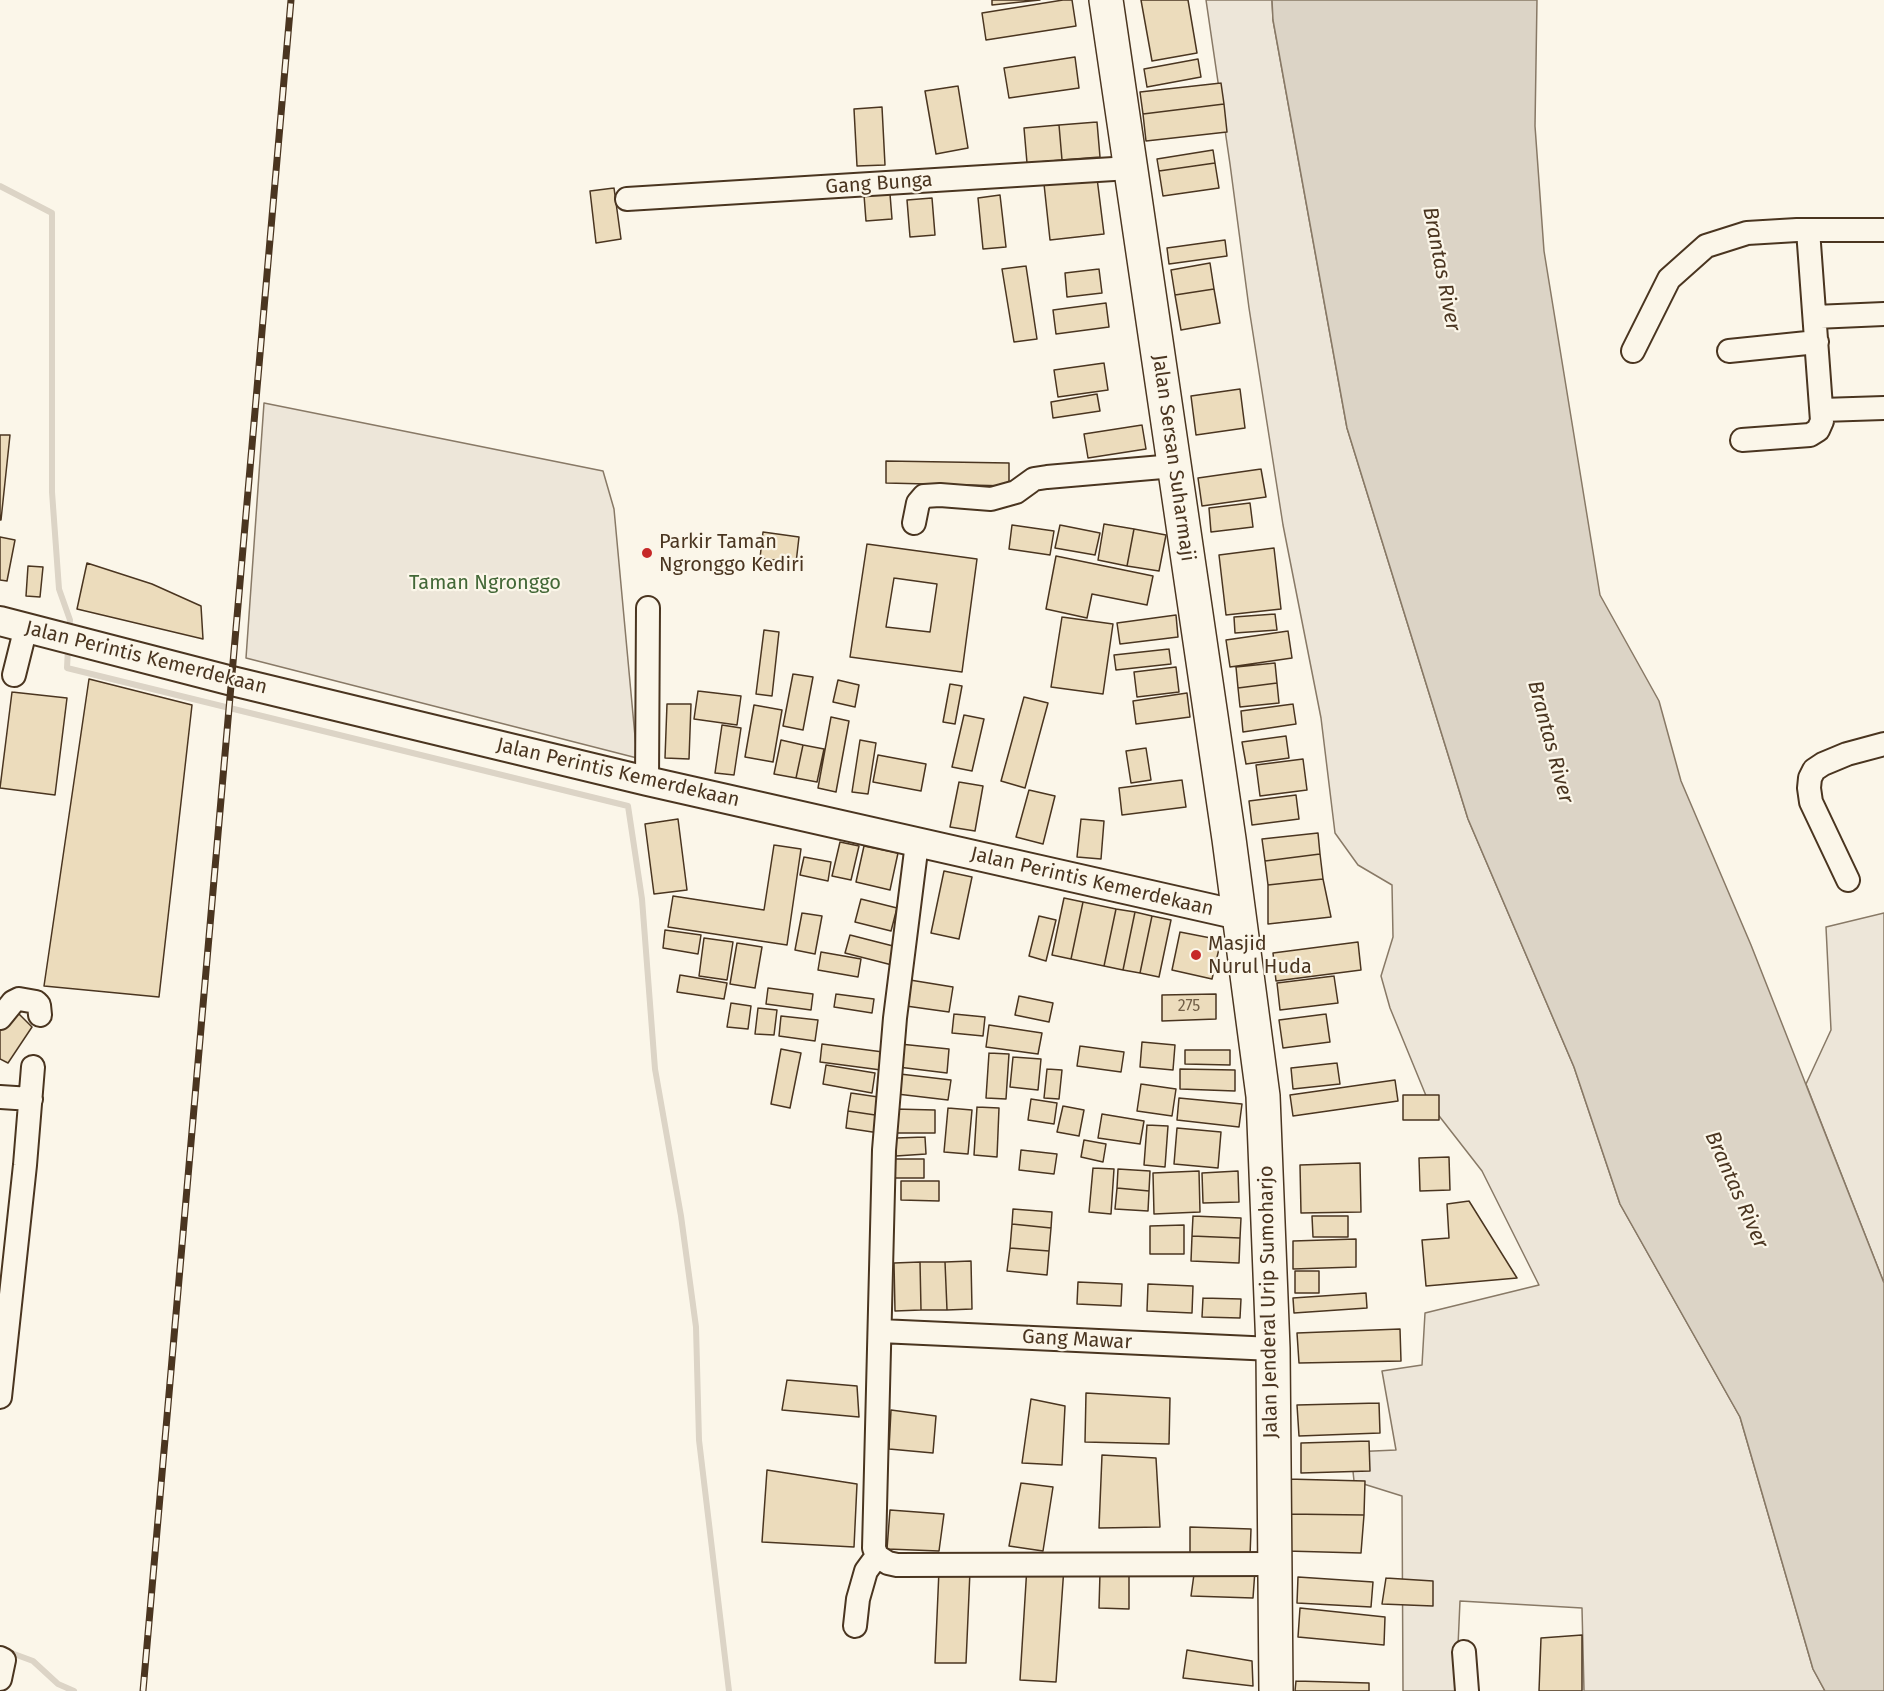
<!DOCTYPE html>
<html>
<head>
<meta charset="utf-8">
<style>
	body { margin:0 }
	canvas { display:block; background:#fbf6e9 }
</style>
</head>
<body>
<canvas width="1884" height="1691"></canvas>
<script>
const ctx = document.querySelector('canvas').getContext('2d');
ctx.lineJoin = 'round';
function fillPath(path, color) { ctx.fillStyle = color; ctx.fill(path, 'evenodd'); }
const poly = rows => new Path2D(rows.map(r => 'M' + r).join(''));
function stroke(path, color, width, dash) { ctx.strokeStyle = color; ctx.lineWidth = width; ctx.lineCap = dash ? 'butt' : 'round'; ctx.setLineDash(dash || []); ctx.stroke(path); }
function write(font, color, halo, rows, align = 'center') {
  ctx.font = font + ' "Fira Sans",sans-serif'; ctx.lineWidth = 4.5; ctx.setLineDash([]); ctx.textBaseline = 'middle'; ctx.strokeStyle = halo; ctx.fillStyle = color; for (const [text, x, y, turn = 0] of rows) {
    ctx.save(); ctx.translate(x, y); ctx.rotate((+turn || 0) * Math.PI / 180); ctx.textAlign = isNaN(turn) ? turn : align; if (halo) ctx.strokeText(text, 0, 0); ctx.fillText(text, 0, 0); ctx.restore();
  }
}
const green = poly([
	[1206,0,1272,0,1273,20,1347,428,1468,819,1574,1067,1620,1204,1740,1417,1813,1669,1825,1691,1584,1691,1582,1608,1460,1601,1456,1691,1403,1691,1402,1496,1354,1481,1351,1452,1396,1450,1382,1371,1422,1365,1425,1313,1539,1285,1482,1171,1429,1103,1390,1008,1381,976,1393,937,1392,885,1358,865,1335,833,1321,718,1283,525,1249,308,1230,164,1206,0],
	[264,403,603,471,614,509,637,758,246,658,264,403],
	[1884,913,1884,1283,1806,1084,1831,1030,1826,927,1884,913]
]);
fillPath(green, '#ede6d9');
stroke(green, '#887966', 1.5);
const water = poly([
	[1272,0,1537,0,1535,126,1544,251,1600,595,1659,701,1681,781,1751,945,1884,1283,1884,1691,1825,1691,1813,1669,1740,1417,1620,1204,1574,1067,1468,819,1347,428,1273,20,1272,0]
]);
fillPath(water, '#dcd4c6');
stroke(water, '#887966', 1.5);
stroke(poly([
	[0,186,52,213,52,492,59,589,70,620,69,632],
	[68,648,67,668,628,806,642,899,655,1069,681,1216,696,1327,699,1440,729,1691],
	[6,1651,33,1661,58,1684,74,1691]
]), '#dcd4c6', 6);
const building = poly([
	[992,0,1040,0,992,5,992,0],
	[1063,0,1072,0,1076,26,986,40,982,13,1063,0],
	[1141,0,1188,0,1197,53,1152,61,1141,0],
	[1075,57,1079,88,1009,98,1004,68,1075,57],
	[1198,59,1201,77,1147,87,1144,69,1198,59],
	[1221,83,1224,104,1143,114,1140,92,1221,83],
	[958,86,968,148,936,154,925,91,958,86],
	[1224,104,1227,132,1146,141,1143,114,1224,104],
	[882,107,885,165,857,166,854,109,882,107],
	[1097,122,1100,157,1062,160,1059,125,1097,122],
	[1059,125,1062,160,1027,163,1024,128,1059,125],
	[1213,150,1215,163,1159,171,1157,159,1213,150],
	[1215,163,1219,188,1163,196,1159,171,1215,163],
	[1097,178,1104,234,1050,240,1044,184,1097,178],
	[614,188,621,239,596,243,590,191,614,188],
	[890,194,892,219,866,221,864,195,890,194],
	[1000,195,1006,247,983,249,978,198,1000,195],
	[932,198,935,235,910,237,907,200,932,198],
	[1225,240,1227,256,1169,264,1167,248,1225,240],
	[1210,263,1214,289,1175,295,1171,270,1210,263],
	[1026,266,1037,339,1014,342,1002,269,1026,266],
	[1099,269,1102,293,1067,297,1065,273,1099,269],
	[1214,289,1220,323,1181,330,1175,295,1214,289],
	[1106,303,1109,327,1056,334,1053,310,1106,303],
	[1104,363,1108,390,1058,397,1054,370,1104,363],
	[1240,389,1245,428,1196,435,1191,396,1240,389],
	[1097,394,1100,411,1053,418,1051,402,1097,394],
	[1142,425,1146,449,1088,458,1084,434,1142,425],
	[0,435,10,435,1,520,0,520,0,435],
	[886,461,1009,463,1009,486,886,483,886,461],
	[1261,469,1266,497,1202,506,1198,478,1261,469],
	[1250,503,1253,527,1211,532,1209,508,1250,503],
	[1104,524,1134,529,1127,566,1098,560,1104,524],
	[1012,525,1054,531,1050,555,1009,549,1012,525],
	[1060,525,1100,533,1095,555,1055,548,1060,525],
	[1134,529,1166,535,1159,571,1127,566,1134,529],
	[763,532,799,537,796,563,760,558,763,532],
	[0,537,15,540,7,581,0,580,0,537],
	[867,544,977,559,962,672,850,657,867,544],
	[894,578,937,584,930,632,886,627,894,578],
	[1274,548,1281,609,1226,615,1219,555,1274,548],
	[1056,556,1153,576,1147,605,1092,594,1087,618,1046,609,1056,556],
	[87,563,152,584,201,606,203,639,77,609,87,563],
	[28,566,43,567,40,597,26,596,28,566],
	[1275,614,1277,630,1235,633,1234,617,1275,614],
	[1176,615,1178,637,1120,644,1117,623,1176,615],
	[1062,617,1113,624,1103,694,1051,687,1062,617],
	[764,630,779,632,772,696,756,694,764,630],
	[1288,631,1292,658,1230,667,1226,640,1288,631],
	[1169,649,1171,664,1116,670,1114,655,1169,649],
	[1275,663,1277,683,1238,688,1236,667,1275,663],
	[1176,667,1179,692,1137,697,1134,672,1176,667],
	[793,674,813,677,803,730,783,726,793,674],
	[89,679,192,705,159,997,44,986,89,679],
	[838,680,859,685,855,707,833,702,838,680],
	[1277,683,1279,703,1240,707,1238,688,1277,683],
	[950,684,962,686,955,724,943,722,950,684],
	[698,691,741,696,737,725,694,719,698,691],
	[12,692,67,698,55,795,0,788,12,692],
	[1187,693,1190,717,1136,724,1133,701,1187,693],
	[1024,697,1048,703,1025,788,1001,781,1024,697],
	[667,704,691,704,689,759,665,758,667,704],
	[1293,704,1296,724,1243,732,1241,711,1293,704],
	[754,705,782,710,773,762,745,757,754,705],
	[964,715,984,719,972,771,952,767,964,715],
	[831,717,849,721,836,792,818,788,831,717],
	[722,725,741,728,734,775,715,773,722,725],
	[1286,736,1289,758,1246,764,1242,742,1286,736],
	[781,740,803,745,796,778,774,774,781,740],
	[860,740,876,743,868,794,852,792,860,740],
	[803,745,824,749,817,782,796,778,803,745],
	[1146,748,1151,780,1131,783,1126,751,1146,748],
	[878,755,926,764,921,791,873,782,878,755],
	[1303,759,1307,790,1260,796,1256,765,1303,759],
	[1182,780,1186,807,1122,815,1119,788,1182,780],
	[959,782,983,786,975,831,950,827,959,782],
	[1029,790,1055,796,1043,844,1016,837,1029,790],
	[1296,795,1299,819,1252,825,1249,801,1296,795],
	[678,819,687,890,654,894,645,824,678,819],
	[1081,819,1104,821,1101,859,1077,857,1081,819],
	[1318,833,1320,854,1265,861,1262,839,1318,833],
	[840,842,859,846,851,880,832,876,840,842],
	[774,845,801,849,787,945,668,927,673,896,764,910,774,845],
	[864,846,898,853,890,890,856,882,864,846],
	[1320,854,1323,879,1268,885,1265,861,1320,854],
	[804,857,831,862,828,881,800,875,804,857],
	[944,871,972,877,959,939,931,933,944,871],
	[1323,879,1331,917,1268,924,1268,885,1323,879],
	[1064,898,1083,902,1071,959,1052,955,1064,898],
	[861,899,897,908,891,931,855,922,861,899],
	[1083,902,1116,909,1104,966,1071,959,1083,902],
	[1116,909,1135,912,1123,970,1104,966,1116,909],
	[1135,912,1152,916,1140,973,1123,970,1135,912],
	[802,913,822,916,815,954,795,950,802,913],
	[1039,916,1056,920,1046,961,1029,956,1039,916],
	[1152,916,1171,920,1159,977,1140,973,1152,916],
	[665,930,701,935,698,954,663,948,665,930],
	[1180,932,1221,940,1212,979,1172,970,1180,932],
	[850,935,897,947,892,965,845,953,850,935],
	[704,938,733,942,727,980,699,976,704,938],
	[1358,942,1361,970,1276,981,1273,953,1358,942],
	[737,943,762,947,755,988,730,984,737,943],
	[821,952,861,959,858,977,818,970,821,952],
	[680,975,727,983,724,999,677,992,680,975],
	[1334,976,1338,1003,1280,1010,1277,983,1334,976],
	[910,980,953,987,949,1012,906,1006,910,980],
	[768,988,813,994,811,1010,766,1004,768,988],
	[836,994,874,999,872,1013,834,1007,836,994],
	[1216,994,1216,1019,1162,1021,1162,995,1216,994],
	[1019,996,1053,1003,1049,1022,1015,1015,1019,996],
	[731,1003,751,1006,748,1029,727,1027,731,1003],
	[12,1007,32,1027,8,1063,0,1059,0,1022,12,1007],
	[758,1008,777,1010,774,1035,755,1034,758,1008],
	[954,1014,985,1017,983,1036,952,1033,954,1014],
	[1326,1014,1330,1042,1283,1048,1279,1020,1326,1014],
	[781,1016,818,1020,815,1041,779,1036,781,1016],
	[989,1025,1042,1033,1038,1054,986,1047,989,1025],
	[1142,1042,1175,1045,1173,1070,1140,1067,1142,1042],
	[822,1044,883,1052,881,1070,820,1062,822,1044],
	[900,1044,949,1049,947,1073,898,1067,900,1044],
	[1080,1046,1124,1052,1121,1072,1077,1066,1080,1046],
	[781,1049,801,1053,790,1108,771,1104,781,1049],
	[1185,1050,1230,1050,1230,1065,1185,1064,1185,1050],
	[989,1053,1009,1054,1006,1099,986,1098,989,1053],
	[1013,1057,1041,1059,1038,1090,1010,1087,1013,1057],
	[1337,1063,1340,1084,1293,1089,1291,1068,1337,1063],
	[826,1065,875,1073,872,1093,823,1084,826,1065],
	[1047,1069,1062,1070,1059,1099,1044,1098,1047,1069],
	[1180,1069,1235,1070,1235,1091,1180,1089,1180,1069],
	[900,1074,951,1080,948,1100,897,1094,900,1074],
	[1395,1080,1398,1101,1293,1116,1290,1095,1395,1080],
	[1141,1084,1176,1089,1172,1116,1137,1111,1141,1084],
	[851,1093,885,1098,882,1116,848,1111,851,1093],
	[1403,1095,1439,1095,1439,1120,1403,1120,1403,1095],
	[1179,1098,1242,1104,1239,1127,1177,1120,1179,1098],
	[1031,1099,1057,1103,1054,1124,1028,1120,1031,1099],
	[1063,1106,1084,1110,1079,1136,1057,1132,1063,1106],
	[977,1107,999,1108,997,1157,974,1155,977,1107],
	[948,1108,972,1110,968,1154,944,1152,948,1108],
	[894,1109,935,1110,935,1133,894,1133,894,1109],
	[848,1111,882,1116,879,1133,846,1128,848,1111],
	[1102,1114,1144,1121,1140,1144,1098,1138,1102,1114],
	[1147,1125,1168,1126,1165,1167,1144,1165,1147,1125],
	[1177,1128,1221,1132,1218,1168,1174,1164,1177,1128],
	[925,1137,926,1154,896,1156,896,1138,925,1137],
	[1084,1140,1106,1144,1103,1162,1081,1157,1084,1140],
	[1021,1150,1057,1154,1054,1174,1019,1170,1021,1150],
	[1449,1157,1450,1190,1420,1191,1419,1158,1449,1157],
	[893,1159,924,1159,924,1178,893,1178,893,1159],
	[1360,1163,1361,1212,1301,1213,1300,1165,1360,1163],
	[1093,1168,1114,1169,1111,1214,1089,1212,1093,1168],
	[1118,1169,1150,1171,1149,1191,1117,1188,1118,1169],
	[1199,1171,1200,1212,1154,1214,1153,1173,1199,1171],
	[1238,1171,1239,1202,1203,1203,1202,1173,1238,1171],
	[901,1181,939,1181,939,1201,901,1200,901,1181],
	[1117,1188,1149,1191,1148,1211,1115,1209,1117,1188],
	[1469,1201,1517,1278,1426,1286,1422,1240,1449,1238,1447,1204,1469,1201],
	[1013,1209,1052,1212,1051,1228,1012,1224,1013,1209],
	[1193,1216,1241,1218,1240,1238,1192,1236,1193,1216],
	[1312,1216,1348,1216,1348,1237,1313,1237,1312,1216],
	[1012,1224,1051,1228,1049,1251,1010,1248,1012,1224],
	[1184,1225,1184,1254,1150,1254,1150,1226,1184,1225],
	[1192,1236,1240,1238,1239,1263,1191,1261,1192,1236],
	[1356,1239,1356,1267,1293,1269,1293,1241,1356,1239],
	[1010,1248,1049,1251,1047,1275,1007,1271,1010,1248],
	[971,1261,972,1309,947,1310,945,1262,971,1261],
	[920,1262,945,1262,947,1310,921,1310,920,1262],
	[920,1262,921,1310,895,1311,894,1263,920,1262],
	[1295,1271,1319,1271,1319,1293,1295,1293,1295,1271],
	[1078,1282,1122,1284,1121,1306,1077,1304,1078,1282],
	[1148,1284,1193,1286,1192,1313,1147,1311,1148,1284],
	[1366,1293,1367,1308,1294,1313,1293,1298,1366,1293],
	[1203,1298,1241,1299,1240,1318,1202,1317,1203,1298],
	[1400,1329,1401,1361,1299,1363,1297,1333,1400,1329],
	[787,1380,857,1386,859,1417,782,1410,787,1380],
	[1086,1393,1170,1398,1169,1444,1085,1442,1086,1393],
	[1031,1399,1065,1406,1062,1465,1022,1463,1031,1399],
	[1379,1403,1380,1433,1299,1436,1297,1405,1379,1403],
	[891,1410,936,1416,933,1453,889,1449,891,1410],
	[1369,1441,1370,1471,1301,1473,1301,1443,1369,1441],
	[1102,1455,1156,1458,1160,1527,1099,1528,1102,1455],
	[767,1470,857,1484,854,1547,762,1542,767,1470],
	[1287,1479,1365,1481,1364,1515,1286,1514,1287,1479],
	[1021,1483,1053,1487,1043,1551,1009,1546,1021,1483],
	[890,1510,944,1514,939,1551,887,1549,890,1510],
	[1286,1514,1364,1515,1361,1553,1286,1551,1286,1514],
	[1190,1527,1251,1529,1250,1556,1190,1554,1190,1527],
	[1027,1566,1064,1567,1056,1682,1020,1680,1027,1566],
	[1195,1567,1255,1570,1253,1598,1191,1596,1195,1567],
	[939,1570,970,1571,966,1663,935,1663,939,1570],
	[1100,1573,1129,1576,1129,1609,1099,1608,1100,1573],
	[1298,1577,1373,1582,1371,1607,1297,1603,1298,1577],
	[1386,1578,1433,1581,1433,1606,1382,1604,1386,1578],
	[1300,1608,1385,1617,1384,1645,1298,1637,1300,1608],
	[1582,1635,1582,1691,1539,1691,1541,1638,1582,1635],
	[1187,1650,1252,1661,1253,1686,1183,1678,1187,1650],
	[1296,1681,1369,1683,1369,1691,1295,1691,1296,1681]
]);
fillPath(building, '#ecdcbc');
stroke(building, '#4a3520', 1.5);
const minor = poly([
	[627,199,1130,168],
	[1815,317,1884,314],
	[1633,351,1669,279,1706,246,1747,233,1797,230,1884,230],
	[1729,351,1817,342],
	[1822,410,1884,408],
	[1742,440,1810,435,1818,430,1822,421,1808,230],
	[914,523,918,503,924,496,940,495,991,499,1016,492,1034,479,1047,477,1174,466],
	[14,675,26,627],
	[647,781,648,608],
	[917,843,895,1018,884,1150,874,1548,877,1556,888,1563,897,1565,1274,1564],
	[1848,880,1811,802,1809,788,1810,778,1814,770,1823,764,1847,754,1884,744],
	[0,1018,13,1002,19,999,36,1002,39,1005,40,1015],
	[0,1097,31,1099],
	[880,1331,1273,1349],
	[0,1397,25,1165,33,1067],
	[855,1626,858,1599,866,1571,877,1556],
	[1464,1652,1467,1691],
	[0,1658,4,1660,0,1679]
]);
const major = poly([
	[0,621,232,681,647,781,1239,915]
]);
const highway = poly([
	[1106,0,1229,839,1263,1096,1273,1349,1276,1691]
]);
stroke(minor, '#4a3520', 26);
stroke(major, '#4a3520', 32);
stroke(highway, '#4a3520', 36);
stroke(minor, '#fbf6e9', 22);
stroke(major, '#fbf6e9', 28);
stroke(highway, '#fbf6e9', 33);
const rail = poly([
	[143,1691,291,0]
]);
stroke(rail, '#4a3520', 7);
stroke(rail, '#fbf6e9', 4.5, [14]);
for (const [x, y, r, color] of [
	[647,553,6,"#c62828"],
	[1196,955,6,"#c62828"]
]) { const dot = new Path2D(); dot.arc(x, y, r, 0, 2 * Math.PI); ctx.fillStyle = color; ctx.fill(dot); stroke(dot, '#fbf6e9', 2); }
write('16px', '#725f47', null, [
	["275",1189,1007]
]);
write('20px', '#4a3520', '#fbf6e9', [
	["Gang Bunga",879,184,-4],
	["Jalan Sersan Suharmaji",1173,458,82],
	["Jalan Perintis Kemerdekaan",146,658,14],
	["Jalan Perintis Kemerdekaan",618,773,13],
	["Jalan Perintis Kemerdekaan",1092,882,13],
	["Jalan Jenderal Urip Sumoharjo",1269,1302,-91],
	["Gang Mawar",1077,1340,3]
]);
write('20px', '#4a3520', '#fbf6e9', [
	["Parkir Taman",659,542],
	["Ngronggo Kediri",659,565],
	["Masjid",1208,944],
	["Nurul Huda",1208,967]
], 'left');
write('20px', '#436837', '#fbf6e9', [
	["Taman Ngronggo",485,583]
]);
write('italic 21px', '#4a3520', '#fbf6e9', [
	["Brantas River",1441,269,79],
	["Brantas River",1550,742,75],
	["Brantas River",1736,1190,66]
]);
</script>
</body>
</html>
